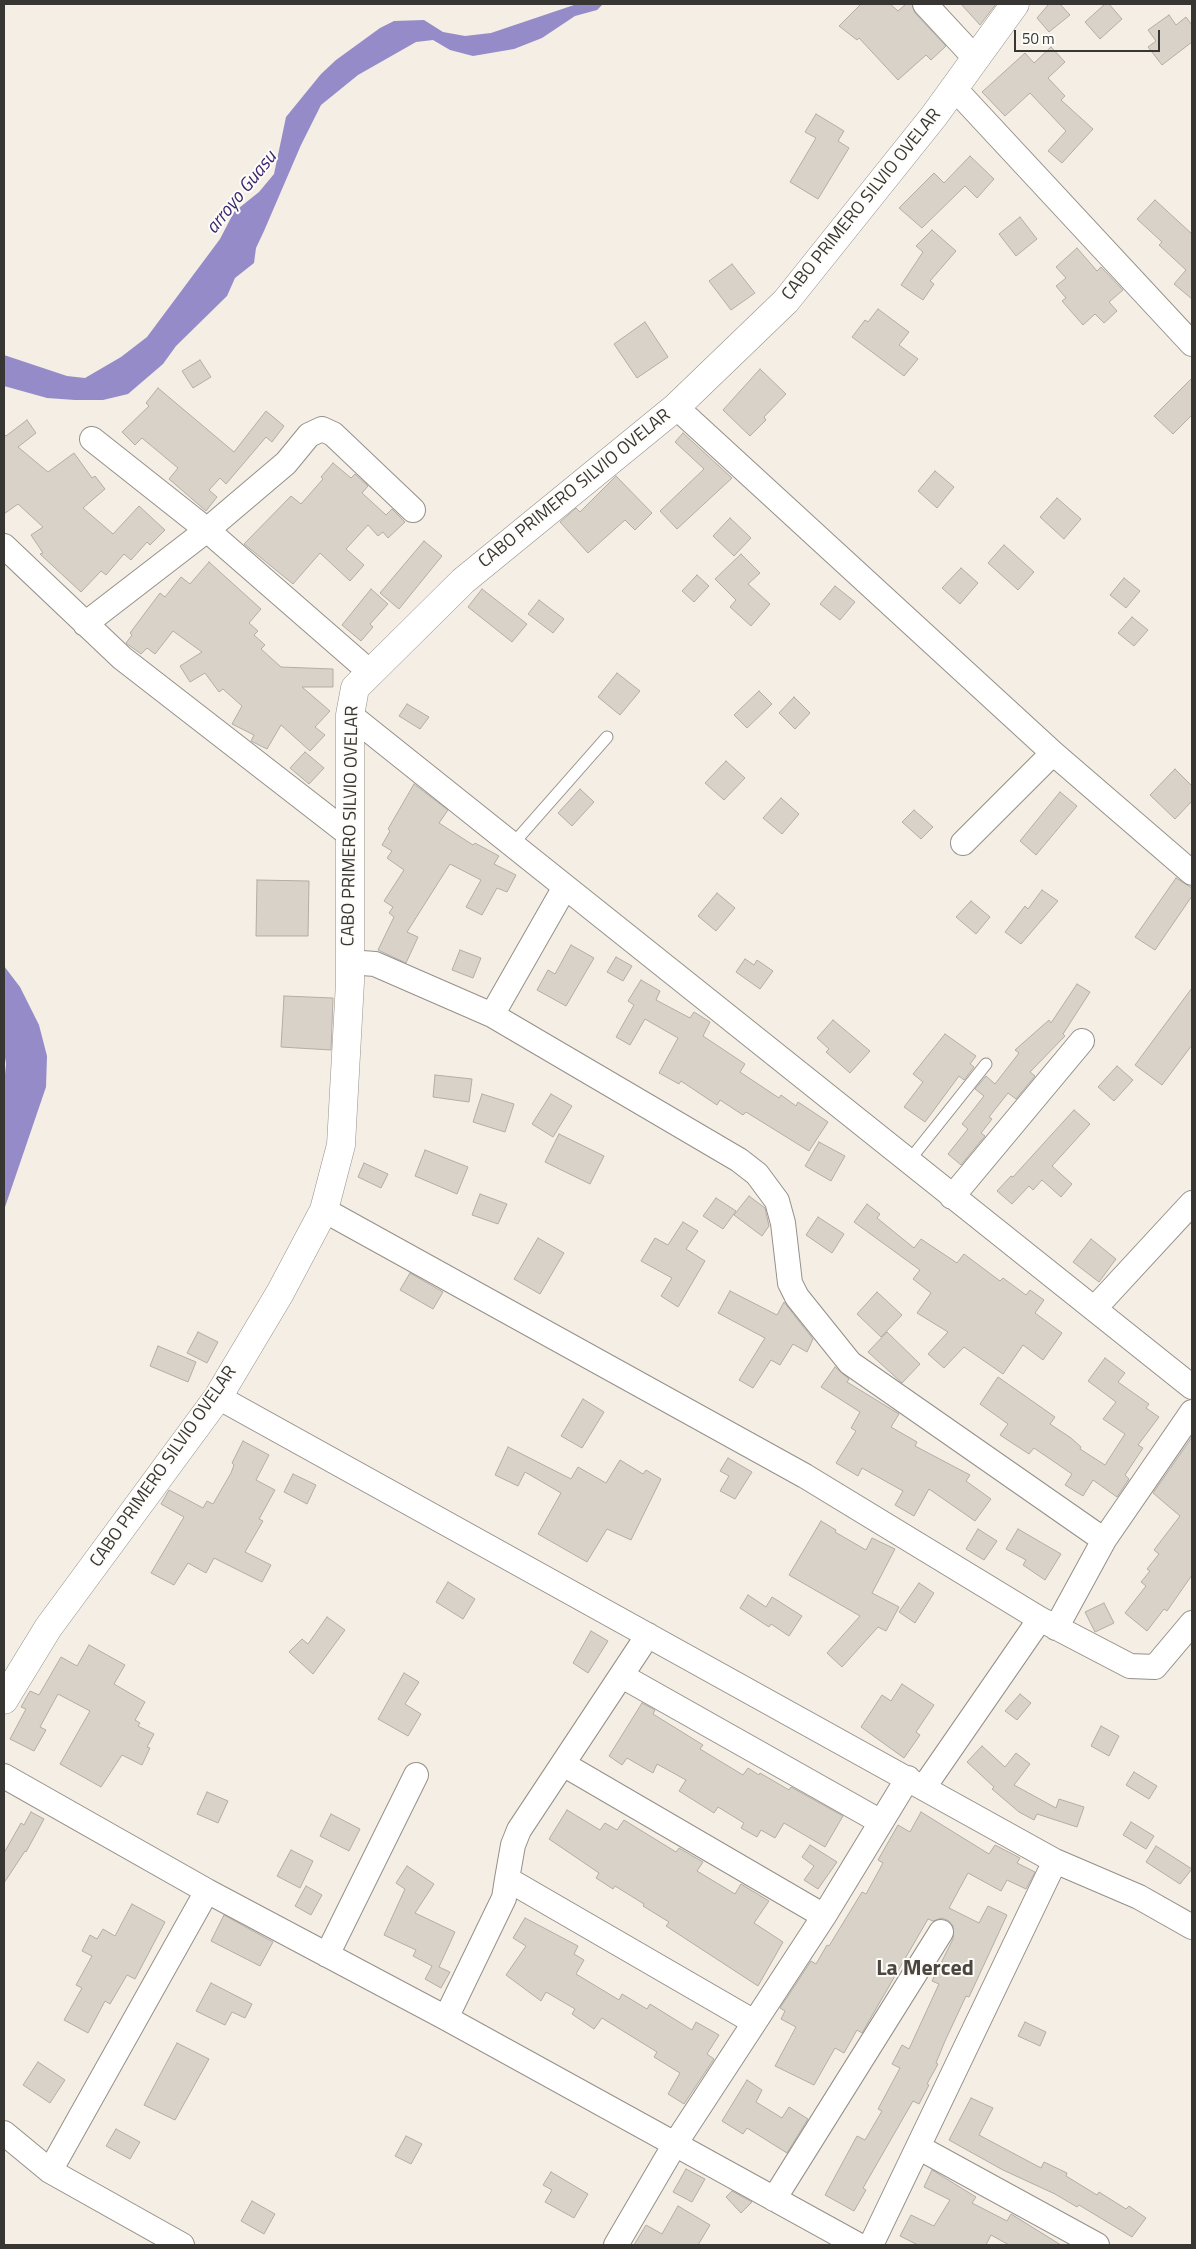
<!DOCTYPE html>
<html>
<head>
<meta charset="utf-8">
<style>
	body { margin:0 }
	#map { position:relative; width:1196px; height:2249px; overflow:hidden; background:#f4eee5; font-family:"Titillium Web",sans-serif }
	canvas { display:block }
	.frame { position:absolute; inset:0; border:5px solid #383633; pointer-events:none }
	.scale { position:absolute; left:1014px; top:30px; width:146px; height:22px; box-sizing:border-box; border:2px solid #383633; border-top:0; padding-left:6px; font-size:15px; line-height:18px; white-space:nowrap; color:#383633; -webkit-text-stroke:4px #fefcf8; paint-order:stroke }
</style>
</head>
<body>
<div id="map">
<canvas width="1196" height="2249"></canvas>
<div class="frame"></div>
<div class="scale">50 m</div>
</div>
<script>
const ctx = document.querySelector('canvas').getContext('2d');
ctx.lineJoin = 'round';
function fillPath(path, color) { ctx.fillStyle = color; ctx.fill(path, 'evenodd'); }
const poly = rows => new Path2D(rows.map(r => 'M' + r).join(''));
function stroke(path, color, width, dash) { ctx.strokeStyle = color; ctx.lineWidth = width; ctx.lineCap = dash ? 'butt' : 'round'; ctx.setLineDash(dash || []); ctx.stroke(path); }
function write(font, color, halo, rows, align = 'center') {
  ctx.font = font + ' "Titillium Web",sans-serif'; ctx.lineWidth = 4; ctx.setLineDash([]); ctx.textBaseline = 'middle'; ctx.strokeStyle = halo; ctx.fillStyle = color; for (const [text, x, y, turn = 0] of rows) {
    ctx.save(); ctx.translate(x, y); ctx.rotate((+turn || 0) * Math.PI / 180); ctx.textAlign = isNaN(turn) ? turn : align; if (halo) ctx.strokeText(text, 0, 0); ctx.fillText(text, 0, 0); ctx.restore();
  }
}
fillPath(poly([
	[577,4,603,4,597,10,575,16,542,38,514,49,473,56,450,50,433,40,416,42,358,75,321,105,301,145,264,231,256,248,254,263,235,278,227,296,176,346,163,364,128,394,103,400,75,400,47,398,4,386,4,355,67,376,85,378,121,357,147,337,220,239,234,212,259,192,274,174,286,117,321,74,336,60,380,28,394,21,424,20,443,32,465,36,491,33],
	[4,966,20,987,39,1025,47,1056,46,1087,4,1210,4,1084,6,1064,4,1051]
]), '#958bc9');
const building = poly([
	[861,4,890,4,898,11,906,4,912,4,915,13,946,46,931,60,926,55,898,80,859,38,857,40,839,26,861,4],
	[961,4,996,4,980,25,961,4],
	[1049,4,1060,4,1070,15,1049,32,1037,18,1049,4],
	[1105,4,1109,4,1122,19,1100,39,1085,22,1105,4],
	[1169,15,1176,25,1186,17,1192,25,1192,42,1162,65,1148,47,1156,41,1148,30,1169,15],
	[1051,47,1065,62,1048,78,1065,96,1061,100,1093,129,1062,163,1048,151,1066,131,1030,93,1005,116,982,92,1025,53,1034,63,1051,47],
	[816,114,844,131,838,141,849,148,818,199,790,182,816,138,805,132,816,114],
	[970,156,994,179,977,198,965,186,922,228,899,208,934,173,944,183,970,156],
	[1155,200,1192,234,1192,299,1174,284,1186,270,1159,245,1162,242,1137,219,1155,200],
	[1020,217,1037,239,1016,256,999,234,1020,217],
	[932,230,956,251,930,281,934,284,923,300,901,285,923,252,916,246,932,230],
	[1077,248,1097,271,1101,267,1123,290,1109,302,1117,311,1104,323,1095,314,1083,325,1062,301,1066,298,1056,286,1066,278,1056,267,1077,248],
	[732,264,755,293,731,310,709,281,732,264],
	[878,309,909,332,899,345,918,359,904,376,852,337,865,320,868,322,878,309],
	[645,322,668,357,637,378,614,344,645,322],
	[200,360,211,377,193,388,182,371,200,360],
	[760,369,786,394,764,417,766,420,750,436,723,410,760,369],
	[1192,378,1192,415,1173,434,1154,416,1192,378],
	[158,388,234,452,266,411,284,426,272,442,266,437,226,484,220,478,209,490,217,497,206,511,169,479,178,468,142,438,135,445,122,432,149,406,146,403,158,388],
	[27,420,36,433,18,447,48,472,74,453,92,478,95,476,105,489,83,508,113,534,139,506,165,530,150,545,147,542,131,560,124,554,106,575,101,571,81,592,40,554,43,553,31,535,43,527,18,504,4,514,4,434,6,436,27,420],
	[683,433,732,478,677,529,660,511,704,469,675,442,683,433],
	[333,463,351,478,355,474,368,486,362,493,386,515,392,509,405,522,388,538,383,532,378,536,368,525,346,549,364,565,350,581,320,553,293,584,244,544,291,496,301,504,323,479,321,477,333,463],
	[935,471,954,487,937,508,918,491,935,471],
	[616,476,652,513,635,530,625,520,588,553,560,522,576,508,580,512,616,476],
	[1057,498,1081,519,1064,539,1040,517,1057,498],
	[730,518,751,538,734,556,713,536,730,518],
	[424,541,442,556,399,609,380,593,424,541],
	[1004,545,1034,572,1018,590,988,563,1004,545],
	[741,554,760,573,748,584,770,604,751,626,730,607,736,600,715,579,741,554],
	[209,562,261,609,249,623,258,631,254,635,265,645,261,649,281,667,333,669,333,687,302,687,330,711,315,727,325,735,310,751,281,725,267,749,251,741,254,735,232,724,242,706,223,689,219,692,205,673,190,682,180,666,202,652,173,631,155,654,147,648,141,654,126,643,132,635,130,633,160,593,165,597,181,577,190,584,209,562],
	[961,568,978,583,960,604,942,588,961,568],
	[697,575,709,586,694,602,682,591,697,575],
	[1124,578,1140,591,1126,608,1110,595,1124,578],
	[835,586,855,602,840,620,820,604,835,586],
	[371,589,388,604,370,624,373,627,361,641,342,625,371,589],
	[482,589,527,624,512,642,468,607,482,589],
	[539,600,564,619,553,633,528,614,539,600],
	[1132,617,1148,630,1134,646,1118,633,1132,617],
	[617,673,640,691,620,715,598,697,617,673],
	[759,691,772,704,747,728,734,715,759,691],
	[794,697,810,713,795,729,779,713,794,697],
	[407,704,429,717,420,729,399,716,407,704],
	[305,752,324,768,309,784,290,768,305,752],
	[726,761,745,778,724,800,705,783,726,761],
	[1175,769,1192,786,1192,801,1175,819,1150,795,1175,769],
	[414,784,448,810,439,823,473,845,475,843,499,856,494,864,516,875,507,892,497,888,482,915,466,907,481,880,450,864,407,932,418,937,406,963,378,950,394,917,389,913,393,907,384,901,404,870,387,858,392,851,382,845,390,831,388,829,414,784],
	[580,789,594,802,572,826,558,813,580,789],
	[1060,792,1077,806,1036,855,1020,841,1060,792],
	[781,798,799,814,782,834,763,818,781,798],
	[914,810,933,827,921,839,902,822,914,810],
	[1176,878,1192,888,1192,896,1155,950,1135,937,1176,878],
	[257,880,309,881,308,936,256,936,257,880],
	[1042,890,1058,901,1021,944,1005,932,1025,906,1028,909,1042,890],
	[717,893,735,908,716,931,698,916,717,893],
	[971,901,990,917,976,934,956,917,971,901],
	[571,945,594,958,566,1006,537,990,548,970,555,974,571,945],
	[460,950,481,958,473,978,452,970,460,950],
	[616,957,632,966,623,981,607,972,616,957],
	[745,959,754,965,757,960,773,971,760,989,736,972,745,959],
	[641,980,660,991,656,1000,690,1018,694,1012,710,1022,703,1036,745,1064,740,1072,779,1098,781,1095,796,1106,798,1102,828,1122,809,1151,746,1112,743,1115,720,1100,717,1105,681,1081,679,1084,659,1073,678,1038,645,1019,630,1045,616,1037,634,1005,628,1001,641,980],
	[1077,984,1090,992,1063,1034,1065,1036,1030,1072,1035,1076,1016,1099,1008,1093,989,1117,992,1119,981,1133,985,1136,961,1165,948,1154,968,1129,962,1124,984,1096,975,1089,986,1076,995,1084,1019,1053,1015,1050,1049,1020,1051,1023,1077,984],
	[1192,988,1192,1045,1162,1085,1135,1065,1192,988],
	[284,996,333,998,331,1050,281,1047,284,996],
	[833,1020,870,1051,850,1073,826,1052,829,1049,817,1038,833,1020],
	[945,1034,976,1056,970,1064,974,1067,964,1080,959,1076,925,1122,904,1107,923,1082,913,1074,945,1034],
	[1117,1066,1133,1080,1114,1101,1098,1087,1117,1066],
	[435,1075,472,1079,469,1102,433,1097,435,1075],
	[482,1094,514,1104,505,1132,473,1122,482,1094],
	[551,1094,572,1106,553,1137,532,1124,551,1094],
	[1074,1110,1090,1124,1052,1166,1072,1184,1061,1197,1042,1180,1033,1190,1029,1186,1012,1204,997,1191,1011,1176,1013,1177,1074,1110],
	[559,1134,604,1156,590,1184,545,1162,559,1134],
	[819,1142,845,1156,831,1181,805,1166,819,1142],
	[425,1150,468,1167,457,1194,415,1176,425,1150],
	[364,1163,388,1174,381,1188,358,1177,364,1163],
	[480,1194,507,1204,498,1224,472,1215,480,1194],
	[749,1196,765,1208,769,1226,762,1236,734,1215,749,1196],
	[716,1198,736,1211,723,1229,703,1216,716,1198],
	[867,1204,880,1214,877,1218,914,1248,921,1239,957,1263,964,1254,1000,1281,1003,1278,1026,1295,1030,1290,1044,1300,1035,1313,1062,1333,1043,1360,1023,1345,1003,1374,964,1347,944,1368,928,1354,948,1332,917,1313,931,1293,913,1279,920,1270,854,1222,867,1204],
	[818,1217,844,1234,832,1253,806,1235,818,1217],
	[683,1222,698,1231,686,1249,705,1261,678,1307,661,1296,672,1278,641,1261,655,1238,668,1245,683,1222],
	[538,1238,564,1253,540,1294,514,1279,538,1238],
	[1091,1239,1116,1259,1099,1282,1073,1262,1091,1239],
	[410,1273,443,1292,433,1309,400,1290,410,1273],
	[730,1291,777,1315,784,1302,813,1339,807,1352,793,1344,780,1365,771,1360,753,1388,739,1380,765,1338,718,1313,730,1291],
	[877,1292,902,1315,881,1337,857,1314,877,1292],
	[198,1332,218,1342,207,1363,187,1353,198,1332],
	[887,1332,920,1364,902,1383,868,1352,887,1332],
	[158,1346,196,1362,188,1382,150,1366,158,1346],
	[1105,1358,1125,1373,1118,1382,1149,1404,1146,1408,1159,1417,1138,1445,1143,1448,1125,1475,1129,1479,1117,1497,1093,1480,1083,1496,1065,1485,1072,1474,1034,1448,1029,1454,1000,1435,1008,1424,980,1404,998,1377,1055,1417,1050,1424,1071,1438,1081,1447,1080,1449,1105,1465,1125,1434,1103,1419,1116,1402,1088,1381,1105,1358],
	[835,1367,849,1379,847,1382,899,1414,891,1427,917,1442,915,1446,970,1475,966,1481,991,1499,975,1521,929,1489,914,1516,895,1505,903,1491,862,1468,858,1476,836,1463,856,1431,851,1428,860,1412,821,1387,835,1367],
	[583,1399,604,1412,582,1448,561,1436,583,1399],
	[1192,1437,1192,1575,1167,1611,1164,1609,1147,1631,1125,1613,1146,1586,1141,1582,1150,1571,1147,1569,1159,1554,1154,1550,1180,1516,1153,1493,1192,1437],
	[243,1441,269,1455,256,1480,275,1490,259,1519,263,1521,245,1552,271,1565,262,1582,214,1558,206,1573,188,1563,174,1585,151,1573,184,1517,161,1504,169,1490,203,1508,207,1501,213,1504,231,1473,234,1465,232,1463,243,1441],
	[508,1447,571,1479,578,1467,606,1483,620,1460,643,1474,646,1470,661,1479,631,1540,607,1529,587,1562,538,1534,561,1493,525,1472,518,1486,495,1475,508,1447],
	[728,1458,752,1472,735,1499,720,1491,729,1476,720,1471,728,1458],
	[293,1474,316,1485,307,1504,284,1492,293,1474],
	[821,1521,836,1530,835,1532,866,1550,872,1538,895,1549,872,1593,899,1607,886,1631,878,1627,842,1667,827,1653,860,1616,789,1575,821,1521],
	[978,1529,997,1541,984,1560,966,1549,978,1529],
	[1018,1529,1061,1554,1045,1580,1023,1565,1026,1560,1006,1549,1018,1529],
	[448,1582,475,1599,463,1619,436,1602,448,1582],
	[919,1583,934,1593,915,1623,899,1612,919,1583],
	[748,1595,766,1607,772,1597,802,1616,789,1636,771,1624,769,1627,740,1608,748,1595],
	[1104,1603,1114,1623,1095,1632,1085,1612,1104,1603],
	[327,1617,345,1630,313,1674,289,1652,302,1639,308,1644,327,1617],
	[591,1631,608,1641,588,1673,573,1663,591,1631],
	[89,1645,125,1665,114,1684,145,1702,135,1720,140,1723,138,1726,154,1734,147,1747,150,1748,142,1765,122,1755,101,1787,60,1764,90,1711,58,1694,40,1727,46,1730,34,1751,10,1739,26,1709,21,1707,30,1691,39,1695,61,1657,77,1666,89,1645],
	[404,1673,419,1682,405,1704,421,1714,408,1736,378,1719,404,1673],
	[902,1684,934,1705,916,1732,920,1735,904,1758,861,1727,882,1695,891,1701,902,1684],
	[1020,1694,1031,1703,1017,1720,1005,1711,1020,1694],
	[642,1703,655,1710,653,1714,703,1745,700,1749,743,1775,748,1768,759,1775,760,1773,789,1790,791,1787,843,1816,825,1847,784,1823,775,1838,761,1830,757,1837,741,1828,744,1823,718,1807,714,1813,679,1791,686,1780,657,1764,653,1773,627,1758,622,1765,609,1756,642,1703],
	[1101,1726,1119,1736,1109,1756,1091,1746,1101,1726],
	[982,1746,1005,1767,1016,1753,1030,1764,1014,1785,1056,1808,1059,1799,1084,1807,1077,1827,1037,1814,1034,1820,1019,1812,992,1789,994,1787,967,1762,982,1746],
	[1134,1772,1157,1786,1149,1799,1126,1785,1134,1772],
	[207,1792,228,1801,218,1823,197,1814,207,1792],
	[567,1810,600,1830,605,1823,617,1830,624,1820,676,1852,679,1848,703,1862,697,1871,735,1894,741,1884,769,1901,754,1923,783,1942,758,1986,666,1926,669,1922,643,1906,644,1904,615,1886,613,1889,596,1878,599,1873,549,1839,567,1810],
	[31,1812,44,1819,26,1852,25,1851,4,1883,4,1853,21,1823,24,1825,31,1812],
	[921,1812,989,1854,995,1845,1020,1858,1017,1863,1035,1872,1026,1889,1007,1880,1001,1891,968,1873,949,1908,979,1923,988,1906,1007,1915,969,1997,966,1996,945,2041,936,2063,938,2064,927,2084,929,2085,919,2104,913,2101,863,2188,866,2190,854,2211,825,2195,857,2136,865,2140,882,2111,878,2109,900,2068,892,2064,902,2045,909,2049,939,1984,932,1981,953,1939,953,1926,949,1921,942,1918,933,1921,928,1919,862,2033,857,2030,844,2053,835,2048,814,2085,775,2066,796,2027,781,2019,785,2011,780,2008,811,1961,816,1964,827,1945,829,1946,862,1892,866,1894,883,1863,878,1860,898,1825,910,1832,921,1812],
	[331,1814,360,1829,349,1851,320,1836,331,1814],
	[1131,1822,1154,1836,1146,1849,1123,1835,1131,1822],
	[810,1845,837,1862,818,1889,804,1880,814,1866,802,1857,810,1845],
	[1156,1846,1192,1869,1180,1884,1146,1862,1156,1846],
	[291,1850,313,1861,300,1888,277,1876,291,1850],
	[407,1866,434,1884,415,1913,455,1932,439,1967,450,1972,441,1988,425,1979,432,1966,413,1956,416,1950,384,1935,405,1889,396,1883,407,1866],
	[306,1886,322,1895,311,1915,295,1906,306,1886],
	[132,1904,165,1922,135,1979,127,1975,110,2004,105,2001,88,2033,64,2020,82,1988,76,1985,92,1956,82,1951,90,1935,97,1939,103,1929,115,1936,132,1904],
	[224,1915,273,1942,260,1966,211,1941,224,1915],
	[525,1918,578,1946,574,1954,584,1960,576,1974,619,2000,622,1994,647,2009,650,2004,692,2030,696,2022,719,2035,707,2054,714,2059,684,2104,668,2094,680,2073,654,2057,657,2052,602,2018,594,2029,572,2014,575,2009,546,1992,541,2001,506,1975,526,1946,513,1938,525,1918],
	[211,1983,252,2004,245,2018,232,2012,225,2025,196,2011,211,1983],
	[1025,2022,1046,2032,1040,2046,1018,2036,1025,2022],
	[177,2043,209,2059,175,2120,144,2105,177,2043],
	[38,2062,65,2080,50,2103,23,2085,38,2062],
	[747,2080,762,2090,756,2102,782,2118,789,2107,808,2119,787,2153,747,2128,743,2134,722,2121,747,2080],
	[971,2098,993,2108,979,2135,1041,2168,1044,2162,1067,2173,1066,2176,1097,2195,1099,2192,1126,2209,1129,2206,1146,2218,1132,2237,1079,2205,1077,2207,1055,2194,1003,2170,949,2140,971,2098],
	[116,2129,140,2142,130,2159,106,2146,116,2129],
	[406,2136,422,2144,411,2164,395,2156,406,2136],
	[686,2169,705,2179,692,2202,673,2192,686,2169],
	[932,2170,976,2197,972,2203,1007,2221,1011,2214,1061,2245,1009,2245,991,2235,986,2245,918,2245,900,2236,911,2215,934,2226,950,2200,924,2187,932,2170],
	[551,2172,588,2194,574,2218,545,2202,552,2190,543,2185,551,2172],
	[732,2191,752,2202,741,2213,726,2197,732,2191],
	[252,2201,275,2214,264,2234,241,2221,252,2201],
	[678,2206,710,2225,698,2245,634,2245,646,2225,662,2234,678,2206]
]);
fillPath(building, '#d8d2c9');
stroke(building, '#b3ada5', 1);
const service = poly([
	[512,845,607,737],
	[908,1162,986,1064]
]);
const minor = poly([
	[925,4,976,59],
	[955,89,1192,344],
	[676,407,1053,753,1192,873],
	[92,439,207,530,370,672],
	[4,546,122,658,350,835],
	[85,624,207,530,286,463,309,435,322,429,333,434,413,510],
	[350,715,1192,1387],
	[963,843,1053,753],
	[349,962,375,964,492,1015,739,1160,757,1174,777,1201,783,1223,790,1283,797,1297,850,1363,1104,1540],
	[492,1015,565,887],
	[952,1197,1082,1041],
	[324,1210,805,1476,1040,1619,1130,1666,1155,1667,1192,1623],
	[1094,1309,1192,1203],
	[218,1397,1055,1861,1139,1897,1192,1927],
	[1056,1628,1104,1540,1192,1412],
	[622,1676,881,1822],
	[563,1764,824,1916],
	[4,1776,207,1891,446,2018,858,2245],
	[924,1787,1040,1619],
	[507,1879,513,1845,519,1830,648,1635],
	[327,1955,416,1775],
	[446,2018,504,1898,507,1879,754,2022],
	[4,2133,50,2171,182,2245],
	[918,2147,1097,2245],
	[50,2171,207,1891],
	[774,2199,941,1932],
	[616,2245,675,2144,824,1916,908,1778],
	[871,2245,1055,1861]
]);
const secondary = poly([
	[4,1700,48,1628,218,1397,280,1293,324,1210,341,1145,350,982,350,715,355,688,463,581,676,407,786,301,934,116,1015,4]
]);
stroke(service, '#969088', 13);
stroke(minor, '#969088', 26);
stroke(secondary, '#969088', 29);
stroke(service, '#fff', 11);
stroke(minor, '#fff', 24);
stroke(secondary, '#fff', 28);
write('18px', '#383633', '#fefcf8', [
	["CABO PRIMERO SILVIO OVELAR",862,205,-51],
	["CABO PRIMERO SILVIO OVELAR",575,489,-39],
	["CABO PRIMERO SILVIO OVELAR",351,826,-89],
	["CABO PRIMERO SILVIO OVELAR",164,1467,-55]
]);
write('italic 19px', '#39256e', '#fefcf8', [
	["arroyo Guasu",242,193,-51]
]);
write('bold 22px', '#4b463f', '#fefcf8', [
	["La Merced",925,1970]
]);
</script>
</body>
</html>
